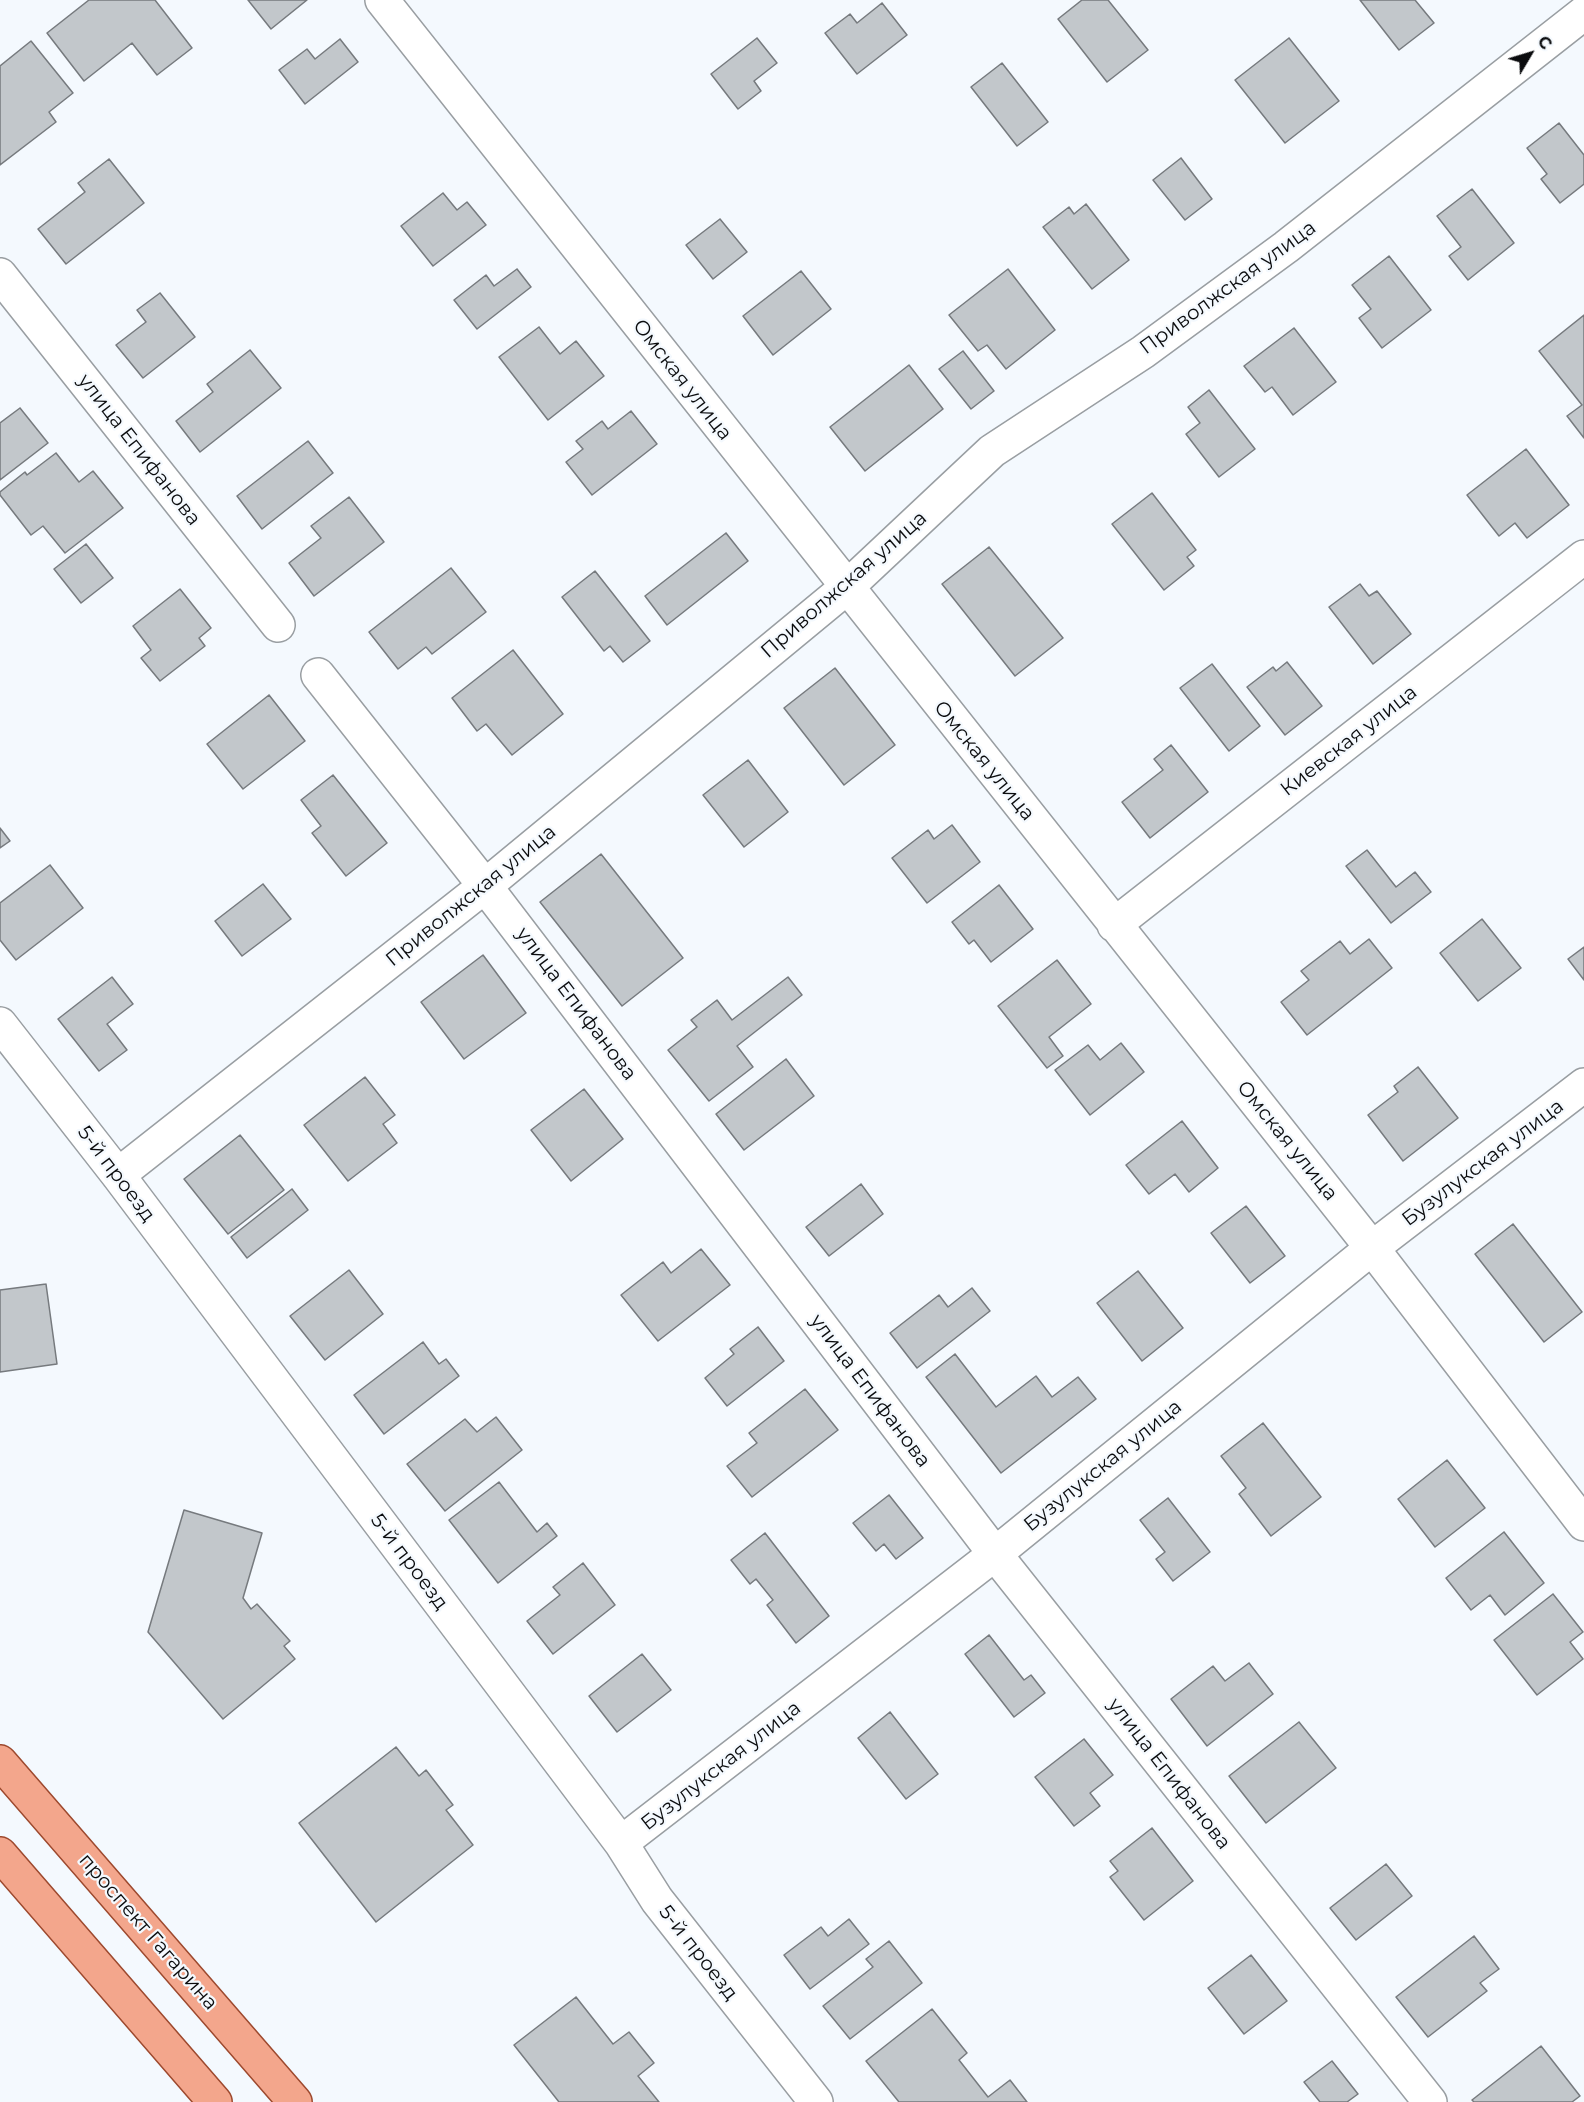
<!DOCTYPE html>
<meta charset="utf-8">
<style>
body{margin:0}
#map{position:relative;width:1584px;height:2102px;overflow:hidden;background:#f4f9fe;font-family:Montserrat,sans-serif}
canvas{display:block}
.north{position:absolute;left:1500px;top:24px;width:60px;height:60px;-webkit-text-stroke:4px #f4f9fe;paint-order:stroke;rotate:52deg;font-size:16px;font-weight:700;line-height:24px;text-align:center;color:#0b0c0e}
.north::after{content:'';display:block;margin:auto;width:21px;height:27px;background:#0b0c0e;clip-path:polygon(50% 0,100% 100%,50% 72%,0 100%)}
</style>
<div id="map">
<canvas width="1584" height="2102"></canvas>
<div class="north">С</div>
</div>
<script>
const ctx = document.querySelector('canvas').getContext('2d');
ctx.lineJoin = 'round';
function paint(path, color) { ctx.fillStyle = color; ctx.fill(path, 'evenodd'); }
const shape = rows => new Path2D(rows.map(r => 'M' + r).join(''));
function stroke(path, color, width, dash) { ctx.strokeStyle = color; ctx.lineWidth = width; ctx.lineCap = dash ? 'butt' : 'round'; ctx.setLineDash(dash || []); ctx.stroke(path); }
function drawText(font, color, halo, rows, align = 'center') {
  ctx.font = font + ' Montserrat,sans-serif'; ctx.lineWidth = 4.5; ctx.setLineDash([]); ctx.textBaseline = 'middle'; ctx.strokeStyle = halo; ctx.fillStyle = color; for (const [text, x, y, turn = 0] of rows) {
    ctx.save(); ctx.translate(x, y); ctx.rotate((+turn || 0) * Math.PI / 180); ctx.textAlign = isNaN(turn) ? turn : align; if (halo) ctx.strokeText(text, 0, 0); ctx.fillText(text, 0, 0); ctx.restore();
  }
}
const building = shape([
 [89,0,155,0,192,48,157,75,132,43,84,81,47,33,89,0],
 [248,0,307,0,271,29,248,0],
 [1082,0,1108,0,1148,50,1107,82,1058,19,1082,0],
 [1360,0,1415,0,1434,23,1399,50,1360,0],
 [882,3,907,35,857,74,825,33,850,14,857,23,882,3],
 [757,38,777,63,754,81,761,91,738,109,711,74,757,38],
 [1289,38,1339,101,1285,143,1235,80,1289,38],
 [340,39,358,62,305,104,279,70,307,49,315,59,340,39],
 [31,41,73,93,49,112,56,122,0,165,0,66,31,41],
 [1002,63,1048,122,1017,146,971,87,1002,63],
 [1559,123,1584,155,1584,184,1560,203,1541,179,1547,174,1527,148,1559,123],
 [1181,158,1212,199,1185,220,1153,180,1181,158],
 [109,159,144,203,66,264,38,229,85,192,78,183,109,159],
 [1472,189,1514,243,1468,280,1449,256,1461,247,1437,216,1472,189],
 [443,193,457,210,467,202,486,225,433,266,401,226,443,193],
 [1086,204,1129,260,1092,289,1043,227,1069,207,1074,214,1086,204],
 [720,219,747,252,713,279,686,245,720,219],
 [1389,256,1431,310,1382,348,1359,318,1371,309,1352,285,1389,256],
 [517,269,531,287,477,329,454,300,486,275,494,286,517,269],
 [1008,269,1055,330,1006,369,987,345,978,351,949,315,1008,269],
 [801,271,831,309,773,355,743,316,801,271],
 [160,293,195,337,143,378,116,345,146,322,137,310,160,293],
 [1584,315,1584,438,1567,416,1582,405,1539,351,1584,315],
 [539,327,560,354,576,341,604,376,548,420,499,357,539,327],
 [1294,328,1336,382,1293,415,1272,387,1265,392,1244,366,1294,328],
 [250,350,281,388,200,452,176,421,213,392,207,384,250,350],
 [963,351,994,391,971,409,939,369,963,351],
 [909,365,943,409,865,471,830,427,909,365],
 [1209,390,1255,449,1219,477,1186,434,1200,423,1188,407,1209,390],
 [20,408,48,443,0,480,0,423,20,408],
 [631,411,657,444,592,495,566,462,583,449,576,441,602,421,608,429,631,411],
 [308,441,333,473,262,529,237,496,308,441],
 [1526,449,1569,505,1527,538,1515,523,1499,536,1467,495,1526,449],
 [56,453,79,482,93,471,123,508,65,553,43,526,31,535,0,495,0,492,25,472,27,475,56,453],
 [1152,493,1196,550,1187,557,1194,566,1164,590,1112,524,1152,493],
 [349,497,384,542,314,596,289,563,321,538,311,526,349,497],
 [726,533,748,561,667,625,645,596,726,533],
 [86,544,113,578,81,603,54,569,86,544],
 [989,547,1063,638,1015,676,942,584,989,547],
 [451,568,486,612,432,654,426,647,398,669,369,632,451,568],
 [595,571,650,641,623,662,610,646,604,651,562,597,595,571],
 [1360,584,1369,596,1377,591,1411,634,1373,664,1329,607,1360,584],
 [180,589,211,628,199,638,205,646,160,681,141,658,151,650,133,626,180,589],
 [513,650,563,714,512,755,486,724,477,731,452,698,513,650],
 [1287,662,1322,706,1285,735,1247,687,1273,667,1276,671,1287,662],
 [1212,664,1260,726,1229,751,1180,688,1212,664],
 [835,668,895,745,844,785,784,708,835,668],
 [269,695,305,741,243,789,207,744,269,695],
 [1171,745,1208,792,1150,838,1122,802,1163,770,1154,759,1171,745],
 [748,760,788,812,744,847,703,795,748,760],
 [333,775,387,843,346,876,312,833,321,826,301,800,333,775],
 [952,825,980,862,927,903,892,858,928,830,934,839,952,825],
 [0,828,10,841,0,848,0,828],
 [1367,850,1396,887,1415,872,1431,892,1391,923,1346,866,1367,850],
 [601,854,683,958,622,1006,540,902,601,854],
 [50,865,83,908,16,960,0,940,0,903,50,865],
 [263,884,291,919,242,956,215,921,263,884],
 [999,885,1033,929,991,962,974,940,969,944,952,922,999,885],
 [1482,919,1521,968,1478,1001,1440,953,1482,919],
 [1369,939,1392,968,1307,1035,1281,1002,1309,980,1301,971,1340,941,1350,954,1369,939],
 [1584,947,1584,980,1568,959,1584,947],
 [483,955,526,1013,464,1059,421,1002,483,955],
 [1057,960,1091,1004,1049,1037,1063,1056,1047,1068,998,1006,1057,960],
 [112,977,133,1004,107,1024,127,1050,99,1071,58,1019,112,977],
 [788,977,802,995,737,1046,753,1067,709,1101,668,1050,697,1027,691,1020,717,1000,732,1020,788,977],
 [1121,1043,1144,1072,1090,1115,1055,1070,1088,1045,1100,1060,1121,1043],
 [786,1059,814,1096,744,1150,716,1114,786,1059],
 [1418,1067,1458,1118,1403,1161,1368,1115,1398,1092,1394,1086,1418,1067],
 [365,1077,395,1115,383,1124,397,1143,348,1181,304,1125,365,1077],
 [584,1089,623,1139,571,1181,531,1130,584,1089],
 [1182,1121,1218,1168,1189,1192,1175,1174,1149,1194,1126,1165,1182,1121],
 [240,1135,284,1190,228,1234,184,1179,240,1135],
 [861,1184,883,1214,829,1256,806,1227,861,1184],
 [292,1189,308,1210,247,1258,231,1237,292,1189],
 [1246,1206,1285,1256,1250,1283,1211,1233,1246,1206],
 [1513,1224,1582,1312,1544,1342,1475,1254,1513,1224],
 [701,1249,730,1285,658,1341,621,1295,663,1262,671,1273,701,1249],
 [349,1270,383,1314,325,1360,290,1316,349,1270],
 [1138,1271,1183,1328,1142,1361,1097,1303,1138,1271],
 [46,1284,57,1364,0,1372,0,1290,46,1284],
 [972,1288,990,1311,917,1368,890,1333,939,1295,948,1307,972,1288],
 [758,1327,784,1361,727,1406,705,1378,734,1354,730,1349,758,1327],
 [423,1342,439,1364,446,1359,459,1376,384,1434,354,1395,423,1342],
 [955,1354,996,1407,1036,1376,1052,1397,1078,1377,1096,1399,1001,1473,926,1377,955,1354],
 [805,1389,838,1430,752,1497,727,1466,757,1443,749,1433,805,1389],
 [496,1417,522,1450,445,1511,407,1464,465,1419,477,1432,496,1417],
 [1263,1423,1321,1497,1271,1536,1239,1494,1246,1488,1221,1456,1263,1423],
 [1447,1460,1485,1508,1435,1547,1398,1499,1447,1460],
 [499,1482,537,1532,547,1523,557,1536,498,1583,449,1520,499,1482],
 [889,1495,923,1538,896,1559,884,1544,876,1551,853,1523,889,1495],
 [1168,1498,1210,1552,1173,1581,1156,1559,1165,1552,1140,1520,1168,1498],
 [184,1510,262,1533,243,1598,251,1609,257,1604,290,1641,284,1646,295,1659,223,1719,148,1632,184,1510],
 [1504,1532,1544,1583,1505,1615,1490,1595,1471,1610,1446,1578,1504,1532],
 [765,1533,829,1616,796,1643,767,1605,773,1600,756,1579,750,1584,731,1560,765,1533],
 [583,1563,615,1605,553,1654,527,1621,560,1595,553,1587,583,1563],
 [1553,1594,1583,1632,1570,1642,1583,1659,1537,1695,1494,1640,1553,1594],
 [989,1635,1024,1680,1031,1675,1045,1693,1014,1717,965,1654,989,1635],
 [642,1654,671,1690,617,1732,589,1696,642,1654],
 [1249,1663,1273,1694,1207,1746,1171,1699,1213,1666,1225,1681,1249,1663],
 [890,1712,938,1774,906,1799,858,1738,890,1712],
 [1299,1722,1336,1768,1266,1823,1229,1776,1299,1722],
 [1084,1739,1113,1775,1090,1793,1100,1806,1074,1826,1035,1777,1084,1739],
 [396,1747,419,1776,426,1770,453,1805,446,1810,473,1845,376,1922,299,1823,396,1747],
 [1152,1828,1193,1881,1144,1920,1110,1877,1118,1871,1110,1861,1152,1828],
 [1386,1864,1412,1896,1356,1940,1330,1908,1386,1864],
 [849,1919,869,1944,810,1989,784,1955,821,1927,828,1936,849,1919],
 [1474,1936,1499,1969,1480,1983,1487,1991,1428,2037,1396,1997,1474,1936],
 [889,1941,922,1983,850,2039,823,2006,873,1967,866,1959,889,1941],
 [1251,1955,1287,2001,1244,2034,1208,1988,1251,1955],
 [576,1997,613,2044,629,2032,654,2063,638,2076,659,2102,559,2102,514,2045,576,1997],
 [932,2009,967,2053,959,2060,988,2097,1010,2080,1027,2102,899,2102,866,2061,932,2009],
 [1541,2046,1580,2096,1572,2102,1474,2102,1472,2100,1541,2046],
 [1332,2061,1358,2094,1347,2102,1320,2102,1304,2082,1332,2061]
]);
paint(building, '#c2c7cb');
stroke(building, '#767a7e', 1.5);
const minor = shape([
 [382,0,1372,1248,1584,1524],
 [0,275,278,625],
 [318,675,485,886,995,1554,1430,2102],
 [1114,925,1584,557],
 [0,1024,118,1175,621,1843,657,1900,816,2102],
 [118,1175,485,886,846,588,992,451,1143,352,1286,247,1584,13],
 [621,1843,995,1554,1372,1248,1584,1085]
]);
const major = shape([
 [0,1762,295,2102],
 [0,1854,215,2102]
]);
stroke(minor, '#999ea2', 36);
stroke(major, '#9d492e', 36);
stroke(minor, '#fff', 33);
stroke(major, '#f3a68c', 33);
drawText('20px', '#0b0c0e', '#f4f9fe', [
 ["Приволжская улица",1228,288,-36],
 ["Омская улица",682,380,52],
 ["улица Епифанова",139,450,52],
 ["Приволжская улица",844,585,-41],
 ["Киевская улица",1349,741,-38],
 ["Омская улица",984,761,51],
 ["Приволжская улица",471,896,-39],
 ["улица Епифанова",576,1004,53],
 ["Омская улица",1287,1141,51],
 ["Бузулукская улица",1483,1163,-37],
 ["5-й проезд",116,1174,53],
 ["улица Епифанова",870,1391,53],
 ["Бузулукская улица",1103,1466,-39],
 ["5-й проезд",409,1562,53],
 ["Бузулукская улица",721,1766,-38],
 ["улица Епифанова",1169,1774,52],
 ["проспект Гагарина",148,1932,49],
 ["5-й проезд",698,1953,52]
]);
</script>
